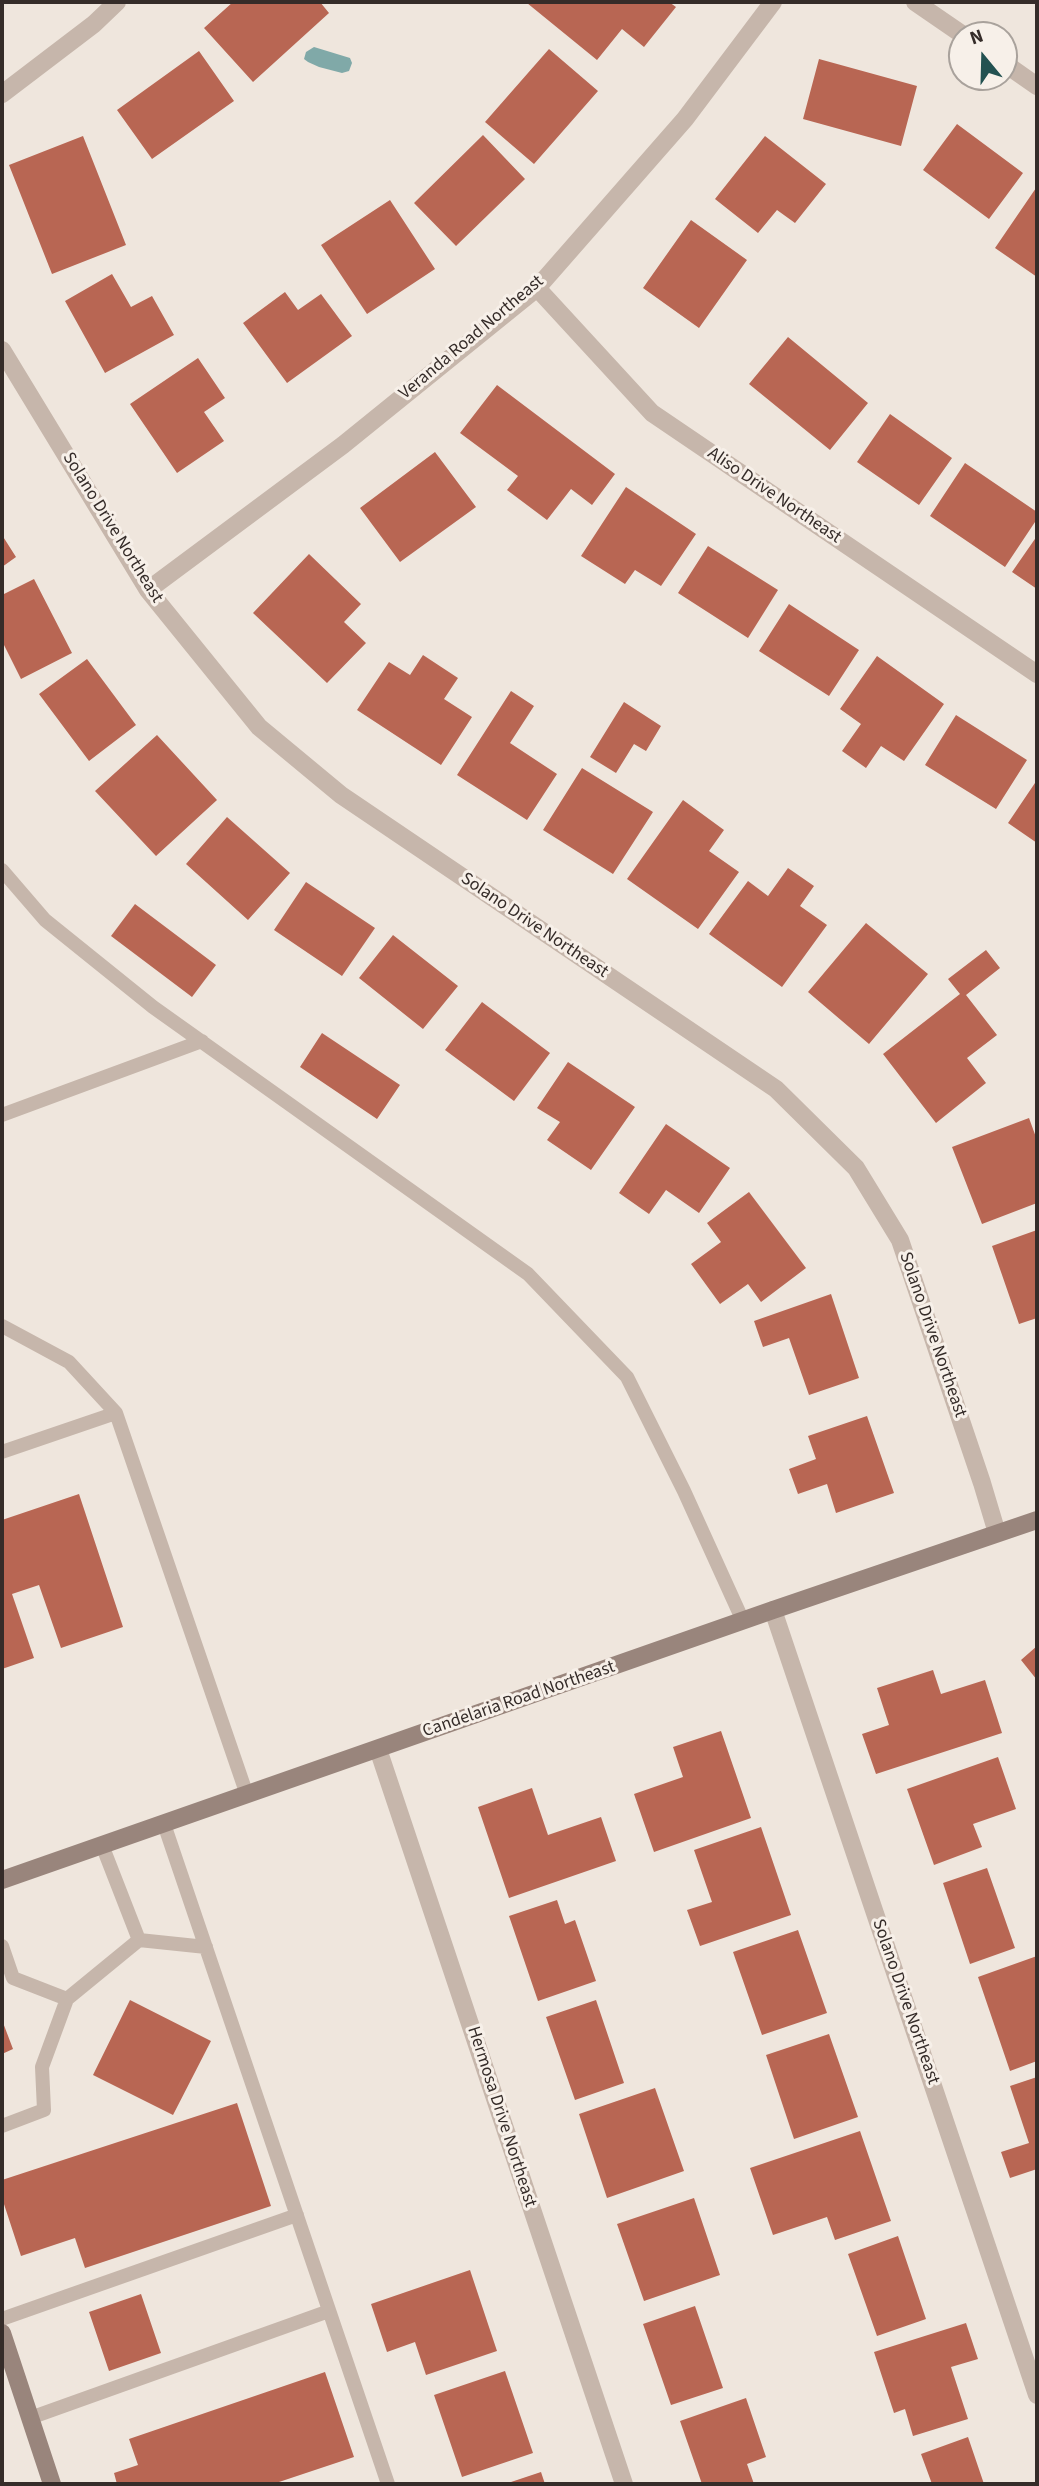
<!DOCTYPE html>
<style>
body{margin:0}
#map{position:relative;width:1039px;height:2486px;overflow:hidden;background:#efe6dd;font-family:"Source Sans 3",sans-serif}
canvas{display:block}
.frame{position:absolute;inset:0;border:4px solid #352c29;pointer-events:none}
.north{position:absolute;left:948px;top:21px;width:70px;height:70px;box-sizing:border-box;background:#f7f0e9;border:2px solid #a9a29c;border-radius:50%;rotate:341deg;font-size:19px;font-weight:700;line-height:28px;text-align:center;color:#352c29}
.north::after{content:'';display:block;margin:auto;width:24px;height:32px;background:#235151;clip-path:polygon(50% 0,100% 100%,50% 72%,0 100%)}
</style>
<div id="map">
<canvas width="1039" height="2486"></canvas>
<div class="frame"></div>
<div class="north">N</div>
</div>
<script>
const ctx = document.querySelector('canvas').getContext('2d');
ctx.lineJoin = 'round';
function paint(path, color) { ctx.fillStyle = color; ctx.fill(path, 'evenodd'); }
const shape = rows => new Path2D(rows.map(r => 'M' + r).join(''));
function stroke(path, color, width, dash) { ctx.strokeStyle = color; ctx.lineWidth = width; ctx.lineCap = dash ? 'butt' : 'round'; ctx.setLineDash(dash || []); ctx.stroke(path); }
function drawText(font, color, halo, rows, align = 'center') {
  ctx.font = font + ' "Source Sans 3",sans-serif'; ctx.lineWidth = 6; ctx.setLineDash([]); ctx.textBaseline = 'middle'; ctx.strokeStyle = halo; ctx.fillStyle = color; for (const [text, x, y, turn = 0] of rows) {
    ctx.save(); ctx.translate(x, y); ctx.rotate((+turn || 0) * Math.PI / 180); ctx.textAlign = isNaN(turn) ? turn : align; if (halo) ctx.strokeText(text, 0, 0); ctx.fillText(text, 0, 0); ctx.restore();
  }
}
paint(shape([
 [314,47,350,58,352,63,349,71,342,73,319,67,308,62,304,59,306,52]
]), '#80a9a8');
paint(shape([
 [233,2,320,2,329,13,253,82,204,28],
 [528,2,669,2,676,7,644,47,622,29,597,60,527,3],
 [549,49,598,91,534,164,485,122],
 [199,51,234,101,152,159,117,110],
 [819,59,917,86,901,146,803,119],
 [957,124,1023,173,989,219,923,170],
 [483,135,525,179,456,246,414,203],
 [83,136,126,245,52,274,9,165],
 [765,136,826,184,795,223,777,210,758,233,715,199],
 [1036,188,1037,189,1037,277,995,248],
 [390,200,435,269,367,314,321,245],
 [691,220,747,260,699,328,643,288],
 [112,274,131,307,152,296,174,335,105,373,65,301],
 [285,292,298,310,321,294,352,336,287,383,243,323],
 [788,337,868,403,830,450,749,384],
 [198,358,225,398,204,412,224,441,177,473,130,404],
 [497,385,615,474,592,505,571,489,547,520,507,490,518,476,460,433],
 [890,414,952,458,919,505,857,462],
 [435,452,476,507,400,562,360,508],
 [965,463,1037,512,1037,519,1005,567,930,516],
 [626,487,696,534,661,586,635,570,625,584,581,556],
 [2,535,16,557,2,567],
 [1037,536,1037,589,1012,572],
 [708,546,778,590,748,638,678,593],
 [309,554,361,604,344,622,366,643,327,683,253,613],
 [34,579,72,653,21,679,2,641,2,595],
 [789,604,859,650,829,696,759,651],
 [423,655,458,678,444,699,472,717,441,765,357,710,389,662,410,675],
 [877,656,944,704,904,761,881,746,866,768,842,751,861,724,840,709],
 [87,659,136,725,89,761,39,694],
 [511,691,534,706,510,743,557,774,527,820,457,775],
 [624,702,661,726,646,751,634,744,616,773,590,757],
 [956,715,1027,760,996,809,925,765],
 [157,735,217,800,156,856,95,791],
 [582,768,653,812,613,874,543,830],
 [1037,780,1037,843,1008,823],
 [683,800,724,830,709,851,739,872,698,929,627,879],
 [227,817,290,873,248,920,186,864],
 [788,868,814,886,800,906,827,925,782,987,709,934,748,881,768,896],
 [306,882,375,928,342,976,274,930],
 [135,904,216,965,192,997,111,936],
 [866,923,928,974,869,1044,808,992],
 [393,935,458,986,423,1029,359,978],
 [986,950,1000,968,966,995,997,1035,967,1058,986,1083,936,1123,883,1054,960,994,948,979],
 [482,1002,550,1053,514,1101,445,1050],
 [322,1033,400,1085,377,1119,300,1067],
 [568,1062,635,1107,591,1170,547,1140,560,1122,537,1108],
 [1029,1118,1037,1140,1037,1203,982,1224,952,1147],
 [666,1124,730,1168,699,1213,666,1190,649,1214,619,1193],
 [749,1192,806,1268,761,1302,748,1284,720,1304,691,1264,721,1242,707,1223],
 [1037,1230,1037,1318,1019,1324,992,1246],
 [831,1294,859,1378,809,1395,789,1338,763,1347,754,1321],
 [867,1416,894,1493,836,1513,827,1484,798,1494,789,1469,816,1459,808,1436],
 [79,1494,123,1627,61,1648,39,1585,12,1594,34,1658,2,1669,2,1520],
 [1037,1646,1037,1680,1021,1660],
 [933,1670,941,1694,985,1680,1002,1733,876,1774,862,1734,889,1725,877,1688],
 [721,1731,751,1818,654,1852,634,1794,683,1777,673,1747],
 [998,1757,1016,1809,973,1824,982,1847,934,1865,907,1789],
 [532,1788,548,1835,601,1817,616,1861,509,1898,478,1807],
 [761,1827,791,1915,700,1946,687,1910,712,1902,694,1850],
 [987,1868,1015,1948,970,1964,943,1883],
 [557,1900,565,1924,575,1920,596,1981,538,2001,509,1916],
 [798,1930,827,2013,762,2035,733,1952],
 [1037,1956,1037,2061,1010,2071,978,1977],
 [130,2000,211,2041,173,2115,93,2075],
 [596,2000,624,2083,575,2100,546,2017],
 [2,2020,13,2049,2,2054],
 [829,2034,858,2117,794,2139,766,2055],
 [1037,2077,1037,2169,1010,2178,1001,2152,1029,2143,1010,2086],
 [655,2088,684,2171,607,2198,579,2114],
 [237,2103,271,2206,85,2268,75,2238,21,2256,2,2198,2,2180],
 [860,2131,891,2221,835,2240,827,2217,773,2235,750,2168],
 [694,2198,720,2275,644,2301,617,2224],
 [898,2236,926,2319,877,2336,848,2254],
 [470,2270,497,2351,426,2375,415,2342,387,2352,371,2304],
 [141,2294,161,2353,109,2371,89,2312],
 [695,2306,723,2388,671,2405,643,2324],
 [966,2323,978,2359,951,2367,968,2419,913,2436,905,2409,894,2413,874,2352],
 [505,2371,533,2453,462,2477,434,2395],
 [325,2372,354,2457,273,2484,117,2484,114,2473,138,2465,129,2439],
 [746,2398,766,2457,747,2464,754,2484,702,2484,680,2421],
 [968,2437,984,2484,932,2484,921,2454],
 [541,2472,545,2484,505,2484]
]), '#b86653');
stroke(shape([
 [2,870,45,920,153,1007,528,1274,627,1377,684,1491,743,1621],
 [2,1115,202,1041],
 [2,1326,69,1362,116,1413,247,1795],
 [2,1452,116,1413],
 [164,1824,388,2484],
 [139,1940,206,1947],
 [2,1946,13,1978,67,1999,42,2067,44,2110,2,2126],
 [67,1999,139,1940,102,1845],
 [2,2319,297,2215],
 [30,2418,329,2311]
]), '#c6b6ab', 14);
stroke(shape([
 [915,2,963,35],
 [1004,63,1037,86],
 [2,94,94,24,117,2],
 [537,288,652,413,1037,674],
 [2,350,148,590,259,727,341,795,776,1089,856,1168,900,1240,982,1483,997,1533],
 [148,590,343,445,537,288,685,119,773,2],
 [773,1610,1037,2395],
 [378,1749,624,2484]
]), '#c6b6ab', 18);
stroke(shape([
 [2,1880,773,1610,1037,1520],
 [2,2333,52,2484]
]), '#99857c', 18);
drawText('18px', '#352c29', '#f7f0e9', [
 ["Veranda Road Northeast",472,338,-40],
 ["Aliso Drive Northeast",774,496,34],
 ["Solano Drive Northeast",112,528,58],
 ["Solano Drive Northeast",534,926,34],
 ["Solano Drive Northeast",932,1335,71],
 ["Candelaria Road Northeast",519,1700,-19],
 ["Solano Drive Northeast",905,2002,71],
 ["Hermosa Drive Northeast",501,2117,72]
]);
</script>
